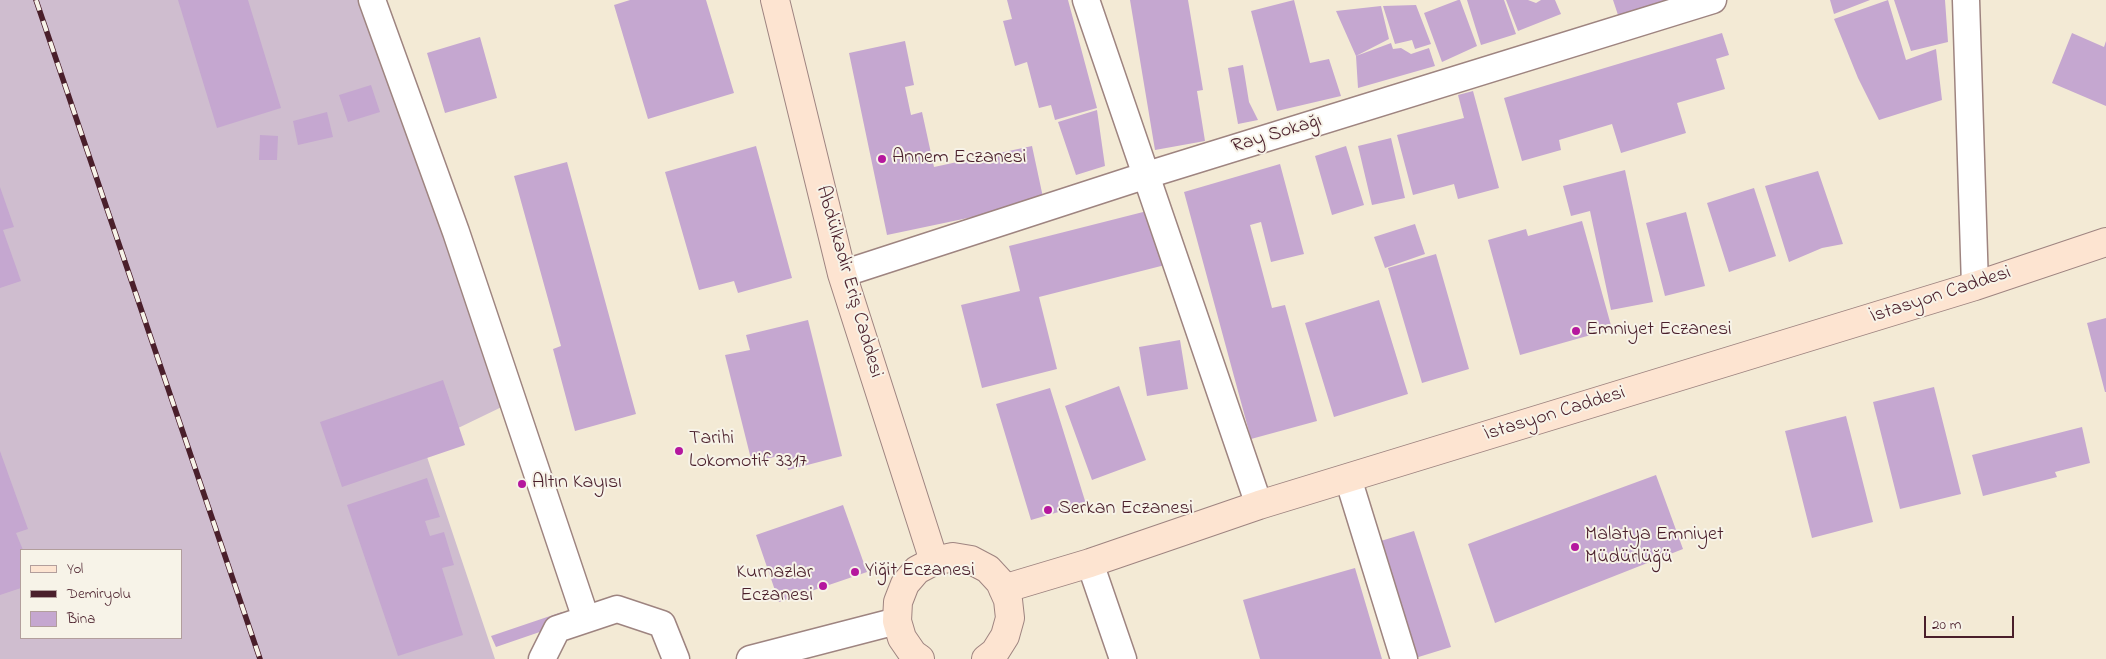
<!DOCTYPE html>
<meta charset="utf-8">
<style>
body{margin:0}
#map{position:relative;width:2106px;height:659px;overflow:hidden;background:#f3ead5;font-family:"Indie Flower",sans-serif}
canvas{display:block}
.legend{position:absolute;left:20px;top:549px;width:162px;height:90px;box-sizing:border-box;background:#f7f3e8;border:1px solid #b29e9c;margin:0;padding:6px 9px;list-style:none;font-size:15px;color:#4a1f2b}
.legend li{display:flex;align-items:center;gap:10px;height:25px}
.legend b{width:25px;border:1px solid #b29e9c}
.scale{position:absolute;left:1924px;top:616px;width:90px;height:22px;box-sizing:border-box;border:2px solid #4a1f2b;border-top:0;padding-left:6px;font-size:15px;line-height:18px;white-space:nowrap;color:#4a1f2b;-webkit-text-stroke:4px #f7f3e8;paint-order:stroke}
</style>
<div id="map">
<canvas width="2106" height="659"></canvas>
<ul class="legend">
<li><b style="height:6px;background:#fde4d1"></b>Yol</li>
<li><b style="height:6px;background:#4a1f2b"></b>Demiryolu</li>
<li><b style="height:14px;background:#c5a7d0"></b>Bina</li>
</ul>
<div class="scale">20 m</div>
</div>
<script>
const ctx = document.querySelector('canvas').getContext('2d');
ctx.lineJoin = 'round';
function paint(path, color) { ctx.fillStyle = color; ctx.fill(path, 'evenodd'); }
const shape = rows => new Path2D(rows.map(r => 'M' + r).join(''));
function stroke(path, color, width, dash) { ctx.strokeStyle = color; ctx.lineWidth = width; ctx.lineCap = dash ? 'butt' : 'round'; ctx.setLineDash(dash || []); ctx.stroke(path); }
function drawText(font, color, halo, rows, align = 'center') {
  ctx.font = font + ' "Indie Flower",sans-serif'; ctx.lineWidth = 4; ctx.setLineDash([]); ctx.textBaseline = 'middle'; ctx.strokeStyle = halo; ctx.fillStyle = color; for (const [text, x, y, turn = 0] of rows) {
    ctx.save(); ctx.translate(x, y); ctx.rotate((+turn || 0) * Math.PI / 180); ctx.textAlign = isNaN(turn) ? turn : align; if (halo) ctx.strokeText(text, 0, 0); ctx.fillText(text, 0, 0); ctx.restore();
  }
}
paint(shape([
 [0,0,380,0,512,402,423,445,495,659,0,659],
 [21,550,181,550,181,638,21,638]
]), '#cfbdcf');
paint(shape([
 [178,0,248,0,281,108,217,128],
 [630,0,706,0,734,93,648,119,614,5],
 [1007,0,1068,0,1097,108,1055,120,1051,105,1039,108,1027,62,1015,66,1003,21,1012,19],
 [1130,0,1188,0,1203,90,1197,91,1205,141,1155,150],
 [1294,0,1310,63,1329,59,1341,96,1277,111,1251,11],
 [1458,0,1460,0,1477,46,1442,62,1424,13],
 [1467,0,1504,0,1516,34,1481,45],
 [1506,0,1528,0,1536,3,1541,0,1555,0,1561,14,1518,31],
 [1613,0,1674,0,1619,18],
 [1830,0,1870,0,1834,14],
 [1888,0,1906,60,1936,49,1942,100,1879,120,1858,78,1834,19],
 [1894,0,1945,0,1948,42,1911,51],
 [1416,5,1431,44,1415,49,1412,40,1395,44,1383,6],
 [1381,6,1389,39,1356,56,1336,11],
 [1722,33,1729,55,1716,59,1725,89,1677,103,1686,133,1621,153,1612,124,1559,140,1561,150,1522,161,1504,98],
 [2072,33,2104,47,2106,41,2106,106,2052,83],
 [480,37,497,98,445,113,427,53],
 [905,41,914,85,905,87,911,115,922,112,934,167,1032,146,1044,202,887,235,849,53],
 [1391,43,1393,49,1401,48,1411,54,1429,48,1435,66,1358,88,1356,56],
 [1243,65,1249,102,1258,120,1238,124,1228,68],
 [371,85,380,112,348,122,339,95],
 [1473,91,1499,188,1458,199,1454,184,1413,195,1397,135,1464,118,1458,95],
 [1097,110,1105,166,1076,175,1058,122],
 [327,112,333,137,298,145,293,121],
 [260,135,278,136,277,160,259,160],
 [1391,138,1405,198,1372,205,1358,146],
 [756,146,792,278,738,293,734,281,699,290,665,172],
 [1346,146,1364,205,1332,215,1315,156],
 [567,162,636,414,575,431,553,349,561,346,514,176],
 [1280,164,1304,254,1271,262,1261,222,1250,225,1272,308,1285,305,1317,421,1251,439,1184,192],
 [1625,170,1653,302,1611,310,1590,211,1571,216,1563,186],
 [1818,171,1843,244,1822,248,1789,262,1765,186],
 [0,187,14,227,3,230,21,281,0,288],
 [1754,188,1776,256,1729,272,1707,203],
 [1155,209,1169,264,1039,297,1057,369,982,388,961,305,1020,291,1009,246],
 [1686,212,1705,286,1665,296,1646,223],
 [1582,221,1612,329,1520,355,1488,240,1526,229,1528,236],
 [1415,224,1425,254,1385,268,1374,237],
 [1436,254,1469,369,1422,383,1388,268],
 [1379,300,1408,394,1334,417,1305,323],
 [2106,318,2106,392,2105,392,2087,323],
 [808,320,842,456,788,470,785,454,752,463,725,355,750,350,746,335],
 [1180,340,1188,389,1147,396,1139,347],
 [443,380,465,445,342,487,320,422],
 [1119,386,1146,460,1092,480,1065,406],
 [1934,387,1961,494,1900,509,1873,402],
 [1050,388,1086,504,1031,520,996,404],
 [1846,416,1873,522,1812,538,1785,431],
 [2082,427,2090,463,2055,472,2057,477,1983,496,1972,455],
 [0,451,28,529,16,533,23,550,21,550,21,588,0,595],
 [1656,475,1683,549,1495,623,1468,544],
 [427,478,440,517,425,521,430,536,444,532,454,565,442,568,463,635,398,656,347,505],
 [843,505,867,572,779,602,756,535],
 [1414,531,1451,647,1412,659,1374,543],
 [1355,568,1382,659,1260,659,1243,600],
 [562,612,566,623,496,647,491,636]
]), '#c5a7d0');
const street = shape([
 [372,0,456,232,586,619],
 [1086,0,1259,505],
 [1966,0,1975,286],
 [842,274,1147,175,1713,0],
 [1348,478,1404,659],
 [1090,563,1123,659],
 [542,659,557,629,617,609,662,624,676,659],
 [750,659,897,621]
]);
const secondary = shape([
 [775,0,842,274,934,561],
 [1003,589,1090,563,1259,505,1975,286,2106,242],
 [920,659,913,654,902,638,897,621,898,602,905,584,917,570,934,561,953,557,971,560,988,569,1000,582,1008,600,1010,618,1005,636,995,652,986,659]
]);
stroke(street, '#9e8480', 29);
stroke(secondary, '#9e8480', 30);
stroke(street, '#fff', 26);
stroke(secondary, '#fde4d1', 28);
const rail = shape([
 [36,0,260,659]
]);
stroke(rail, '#4a1f2b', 5.5);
stroke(rail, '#f7f3e8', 4, [11]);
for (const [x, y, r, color] of [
 [882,159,5,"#b5179e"],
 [1576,331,5,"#b5179e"],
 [679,451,5,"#b5179e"],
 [522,484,5,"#b5179e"],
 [1048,510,5,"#b5179e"],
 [1575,547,5,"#b5179e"],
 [855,572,5,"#b5179e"],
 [823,586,5,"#b5179e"]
]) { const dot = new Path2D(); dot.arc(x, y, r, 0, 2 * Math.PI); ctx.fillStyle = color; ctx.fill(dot); stroke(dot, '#f7f3e8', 2); }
drawText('20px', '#4a1f2b', '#f7f3e8', [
 ["Ray Sokağı",1277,135,-17],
 ["Abdülkadir Eriş Caddesi",848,282,74],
 ["İstasyon Caddesi",1941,296,-18],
 ["İstasyon Caddesi",1555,415,-17]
]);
drawText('20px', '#4a1f2b', '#f7f3e8', [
 ["Annem Eczanesi",892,159],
 ["Emniyet Eczanesi",1586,331],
 ["Tarihi",689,440],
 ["Lokomotif 3317",689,463],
 ["Altın Kayısı",532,484],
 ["Serkan Eczanesi",1058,510],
 ["Malatya Emniyet",1585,536],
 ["Müdürlüğü",1585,559],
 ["Yiğit Eczanesi",865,572],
 ["Kurnazlar",813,574,"right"],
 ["Eczanesi",813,597,"right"]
], 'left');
</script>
